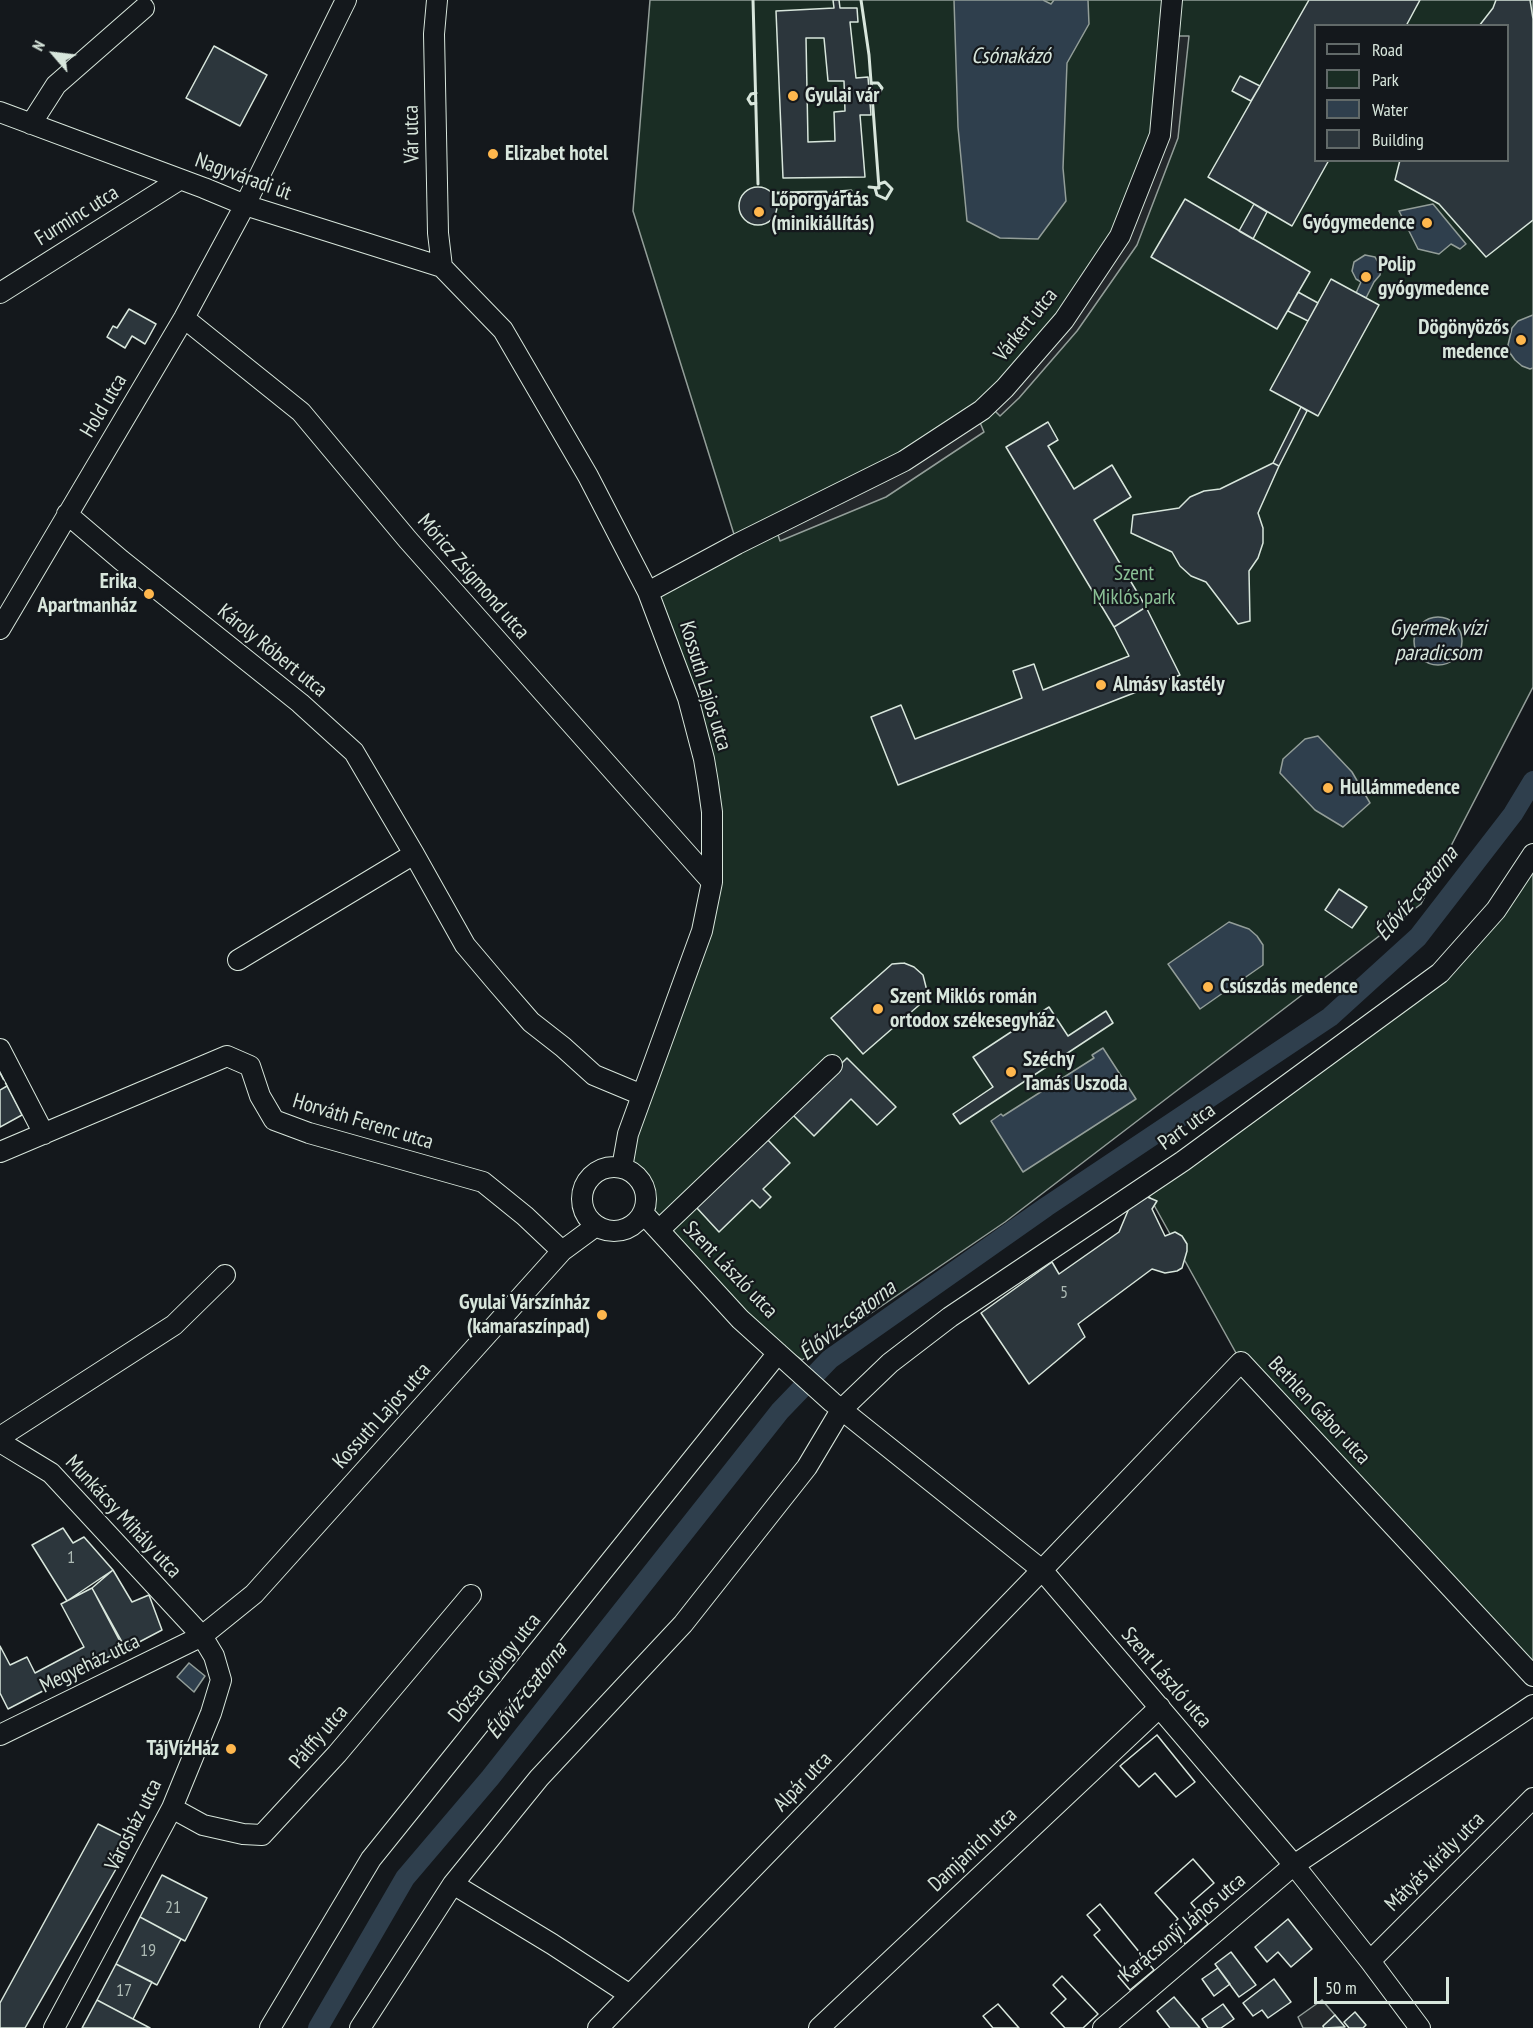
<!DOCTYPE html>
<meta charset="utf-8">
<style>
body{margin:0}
#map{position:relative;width:1533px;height:2028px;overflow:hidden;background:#14181c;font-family:"PT Sans Narrow",sans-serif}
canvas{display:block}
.legend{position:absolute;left:1314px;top:24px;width:195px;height:138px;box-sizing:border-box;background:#14181c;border:2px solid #626a69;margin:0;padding:8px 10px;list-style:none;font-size:18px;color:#d8e6dc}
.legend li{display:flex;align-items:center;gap:12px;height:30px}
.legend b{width:30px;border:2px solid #626a69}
.north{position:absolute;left:24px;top:24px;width:60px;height:60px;-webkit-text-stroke:4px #14181c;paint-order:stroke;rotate:298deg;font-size:16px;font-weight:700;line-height:24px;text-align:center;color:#d8e6dc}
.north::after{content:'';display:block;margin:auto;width:21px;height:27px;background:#d8e6dc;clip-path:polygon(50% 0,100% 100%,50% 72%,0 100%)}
.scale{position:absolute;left:1314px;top:1977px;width:135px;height:27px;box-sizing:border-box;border:3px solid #d8e6dc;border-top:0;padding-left:8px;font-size:18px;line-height:21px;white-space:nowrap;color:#d8e6dc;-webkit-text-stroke:4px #14181c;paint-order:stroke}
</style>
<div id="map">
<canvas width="1533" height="2028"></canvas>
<ul class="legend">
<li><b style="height:8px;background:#14181c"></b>Road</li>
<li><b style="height:16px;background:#1a2d24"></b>Park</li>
<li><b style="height:16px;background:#2f3f4d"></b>Water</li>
<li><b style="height:16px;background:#2c363c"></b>Building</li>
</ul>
<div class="north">N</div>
<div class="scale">50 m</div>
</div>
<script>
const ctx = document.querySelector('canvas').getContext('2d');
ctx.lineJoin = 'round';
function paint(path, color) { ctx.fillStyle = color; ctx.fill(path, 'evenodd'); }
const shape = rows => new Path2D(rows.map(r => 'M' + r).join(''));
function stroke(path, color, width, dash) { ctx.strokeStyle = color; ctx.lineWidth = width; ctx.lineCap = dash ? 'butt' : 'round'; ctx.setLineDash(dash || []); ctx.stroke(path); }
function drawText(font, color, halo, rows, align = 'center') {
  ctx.font = font + ' "PT Sans Narrow",sans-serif'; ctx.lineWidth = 4.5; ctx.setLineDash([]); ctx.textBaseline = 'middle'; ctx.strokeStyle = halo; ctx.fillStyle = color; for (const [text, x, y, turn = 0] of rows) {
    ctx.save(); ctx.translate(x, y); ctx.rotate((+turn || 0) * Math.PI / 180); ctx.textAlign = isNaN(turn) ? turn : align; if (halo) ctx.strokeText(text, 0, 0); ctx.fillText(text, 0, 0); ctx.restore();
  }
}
const green = shape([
 [650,0,1533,0,1533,687,1421,904,1005,1222,802,1360,740,1319,643,1213,646,1202,640,1181,622,1168,702,931,712,812,648,592,737,544,633,211,650,0],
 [1316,26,1508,26,1508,160,1316,160,1316,26],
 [1533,854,1533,1676,1241,1362,1144,1187,1440,973,1533,854]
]);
paint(green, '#1a2d24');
stroke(green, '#939e99', 1.5);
const parking = shape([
 [1169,36,1189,36,1178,138,1137,245,1077,331,1019,398,1000,416,988,404,1120,236,1160,135,1169,36],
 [979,420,984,432,886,497,780,541,777,532,979,420],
 [1322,2000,1335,2015,1323,2026,1324,2028,1303,2028,1298,2017,1322,2000]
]);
paint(parking, '#24282b');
stroke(parking, '#939e99', 1.5);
const water = shape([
 [954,0,1043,0,1051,4,1054,0,1088,0,1089,24,1067,63,1063,168,1066,201,1038,239,1000,238,967,221,958,127,954,0],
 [1433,204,1466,244,1460,249,1451,244,1439,254,1418,249,1399,211,1433,204],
 [1365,255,1375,257,1380,265,1381,270,1380,275,1374,282,1366,298,1356,293,1361,282,1356,279,1352,271,1354,262,1365,255],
 [1533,315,1533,368,1530,369,1522,366,1515,360,1510,353,1508,345,1512,328,1518,321,1533,315],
 '1414 641a24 24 0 1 1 48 0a24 24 0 1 1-48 0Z',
 [1318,736,1352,772,1370,803,1343,827,1315,810,1280,773,1283,759,1305,739,1318,736],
 [1229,922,1249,929,1257,936,1263,945,1263,965,1200,1009,1168,964,1229,922],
 [1103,1048,1136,1099,1023,1172,991,1121,1001,1114,1003,1116,1094,1058,1092,1055,1103,1048],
 [189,1663,205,1676,194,1692,177,1677,189,1663]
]);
paint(water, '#2f3f4d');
stroke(water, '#939e99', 1.5);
stroke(shape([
 [318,2028,405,1878,490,1778,780,1411,830,1359,1046,1207,1330,1017,1418,937,1513,814,1533,781]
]), '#2f3f4d', 20);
const building = shape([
 [833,0,839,0,840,8,857,8,858,22,850,22,856,78,868,77,871,115,860,115,865,177,783,178,776,11,834,8,833,0],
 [806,38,824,38,828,81,844,81,845,111,834,112,835,141,808,142,806,38],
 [1309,0,1420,0,1406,26,1316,26,1316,160,1329,160,1292,226,1208,177,1309,0],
 [1496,0,1530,0,1533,19,1533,220,1486,257,1439,204,1395,180,1400,160,1508,160,1508,26,1479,26,1493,8,1496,0],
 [214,46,267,75,240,126,186,98,214,46],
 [1240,76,1260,86,1251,101,1232,91,1240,76],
 '739 206a19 19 0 1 1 38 0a19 19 0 1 1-38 0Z',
 [1185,199,1310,272,1277,329,1151,257,1185,199],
 [1254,204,1267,212,1253,239,1239,231,1254,204],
 [1331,279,1379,305,1318,416,1270,390,1331,279],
 [1298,292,1318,303,1308,321,1288,311,1298,292],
 [129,309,156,324,145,344,132,336,125,348,107,337,113,326,117,328,129,309],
 [1301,407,1307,411,1279,466,1273,463,1301,407],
 [1048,422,1058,440,1048,446,1074,489,1112,465,1131,497,1094,520,1146,607,1114,627,1006,447,1048,422],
 [1273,463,1279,466,1258,513,1263,528,1263,543,1258,558,1249,571,1250,621,1238,624,1206,582,1191,576,1180,566,1172,552,1131,533,1133,515,1179,508,1190,497,1204,491,1220,489,1273,463],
 [1146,607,1180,675,898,785,871,717,901,705,915,739,1022,698,1013,671,1034,664,1043,690,1129,656,1114,627,1146,607],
 [1339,889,1367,907,1352,928,1325,910,1339,889],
 [904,963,914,967,923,975,927,991,925,1000,863,1054,831,1018,892,964,904,963],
 [1049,1007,1068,1036,1106,1011,1113,1023,960,1124,953,1114,993,1087,973,1057,1049,1007],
 [847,1058,896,1107,877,1125,851,1099,814,1136,791,1113,847,1058],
 [7,1086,22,1115,0,1127,0,1090,7,1086],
 [767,1139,790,1163,763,1189,771,1197,760,1208,752,1200,719,1232,696,1207,767,1139],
 [1145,1196,1157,1201,1152,1209,1165,1236,1175,1232,1182,1236,1187,1244,1187,1251,1182,1268,1177,1271,1165,1273,1152,1269,1078,1324,1085,1337,1029,1384,981,1313,1052,1262,1059,1274,1119,1232,1130,1206,1145,1196],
 [63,1528,73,1543,84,1537,113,1570,67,1601,32,1545,63,1528],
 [113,1570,132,1602,149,1595,162,1630,126,1649,92,1588,113,1570],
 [92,1588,124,1649,8,1709,0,1693,0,1646,10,1665,27,1657,35,1673,84,1647,61,1604,92,1588],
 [1157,1735,1195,1782,1176,1797,1155,1773,1139,1787,1120,1766,1157,1735],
 [1157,1735,1195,1782,1176,1797,1155,1773,1139,1787,1120,1766,1157,1735],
 [98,1824,132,1841,25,2028,0,2028,0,2003,98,1824],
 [1193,1859,1214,1883,1191,1903,1208,1924,1185,1944,1170,1927,1178,1919,1155,1893,1193,1859],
 [1193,1859,1214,1883,1191,1903,1208,1924,1185,1944,1170,1927,1178,1919,1155,1893,1193,1859],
 [162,1875,207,1898,185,1941,140,1917,162,1875],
 [1100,1904,1154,1970,1130,1990,1118,1976,1125,1971,1094,1935,1100,1930,1087,1915,1100,1904],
 [1100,1904,1154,1970,1130,1990,1118,1976,1125,1971,1094,1935,1100,1930,1087,1915,1100,1904],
 [140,1917,181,1939,157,1985,116,1964,140,1917],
 [1288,1919,1312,1949,1291,1967,1278,1952,1267,1962,1255,1947,1288,1919],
 [1231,1952,1256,1985,1239,1997,1215,1964,1231,1952],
 [116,1964,152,1982,133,2019,97,2000,116,1964],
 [1218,1968,1230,1984,1214,1996,1202,1979,1218,1968],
 [1062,1976,1098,2014,1083,2028,1065,2028,1051,2013,1066,1999,1053,1985,1062,1976],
 [1062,1976,1098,2014,1083,2028,1065,2028,1051,2013,1066,1999,1053,1985,1062,1976],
 [1274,1979,1291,2002,1268,2018,1262,2010,1253,2016,1243,2003,1274,1979],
 [1174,1997,1200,2028,1170,2028,1157,2011,1174,1997],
 [97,2000,133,2019,150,2028,82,2028,97,2000],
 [998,2004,1019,2028,993,2028,983,2016,998,2004],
 [998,2004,1019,2028,993,2028,983,2016,998,2004],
 [1223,2004,1234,2019,1221,2028,1208,2028,1202,2019,1223,2004],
 [1355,2012,1366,2025,1363,2028,1349,2028,1344,2022,1355,2012],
 [1335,2015,1345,2027,1324,2028,1323,2026,1335,2015]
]);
paint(building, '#2c363c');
stroke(building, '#d8e6dc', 1.5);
const minor = shape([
 [437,0,434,34,438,233,442,267],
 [0,112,204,188,245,205,442,267,503,330,588,476,648,592,688,698,704,759,708,783,712,812,712,882,702,931,628,1134,622,1168],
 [31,124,56,85,144,8],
 [0,293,179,180],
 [184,318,301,412,408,540,712,882],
 [67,514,121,560,300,703,354,752,414,854,465,945,498,984,531,1022,563,1047,594,1075,642,1095],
 [648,592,737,544,904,461,982,410,1005,388,1064,320,1120,236,1160,135,1172,0],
 [0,629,184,318,245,205,346,0],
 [238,960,414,854],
 [0,1049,44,1134],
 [0,1152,227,1056,250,1066,260,1096,274,1120,309,1133,483,1182,525,1216,562,1251],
 '582 1199a32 32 0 1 1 64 0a32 32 0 1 1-64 0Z',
 [643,1213,740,1319,832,1402,1042,1570,1294,1865,1370,1961,1420,2028],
 [659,1230,832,1065],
 [0,1437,174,1325,225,1275],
 [0,1442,51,1473,202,1636,214,1656,221,1680,211,1713,172,1808,54,2028],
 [0,1735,202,1636,254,1594,562,1251,596,1226],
 [172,1808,203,1825,243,1834,262,1835,337,1754,471,1595],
 [453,1884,552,1944,630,1995],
 [1370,1961,1533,1798],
 [270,2028,371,1859,778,1353],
 [360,2028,453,1884,539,1778,683,1624,807,1467,841,1410,890,1363,950,1317,1183,1161,1440,973,1496,910,1533,854],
 [598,2028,1042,1570,1241,1362,1533,1676],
 [819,2028,1160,1707],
 [1103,2028,1294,1865,1533,1705]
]);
stroke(minor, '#d8e6dc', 22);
stroke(minor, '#14181c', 20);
stroke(shape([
 [0,1073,7,1086]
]), '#d8e6dc', 1.5, [8, 3]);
stroke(shape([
 [753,0,758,184],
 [861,0,869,55,879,188,869,187],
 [871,83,878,83,882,88,879,93,872,93],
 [756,93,751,94,748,99,751,104,756,103],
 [875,188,877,195,886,199,892,189,885,182,879,184],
 [776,193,826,192,827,199,835,198,834,192,851,191]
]), '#d8e6dc', 3);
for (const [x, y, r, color] of [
 [793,96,6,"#ffb74d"],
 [493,154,6,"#ffb74d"],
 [759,212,6,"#ffb74d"],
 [1427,223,6,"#ffb74d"],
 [1366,277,6,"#ffb74d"],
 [1521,340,6,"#ffb74d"],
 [149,594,6,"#ffb74d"],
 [1101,685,6,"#ffb74d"],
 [1328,788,6,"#ffb74d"],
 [1208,987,6,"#ffb74d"],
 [878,1009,6,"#ffb74d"],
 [1011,1072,6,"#ffb74d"],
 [602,1315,6,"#ffb74d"],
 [231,1749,6,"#ffb74d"]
]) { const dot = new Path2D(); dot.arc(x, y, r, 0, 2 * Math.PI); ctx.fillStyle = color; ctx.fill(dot); stroke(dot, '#14181c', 2); }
drawText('18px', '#adbab4', null, [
 ["5",1064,1293],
 ["1",71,1558],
 ["21",173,1908],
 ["19",148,1951],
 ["17",124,1991]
]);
drawText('bold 21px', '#d8e6dc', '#14181c', [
 ["Gyulai vár",805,96],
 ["Elizabet hotel",505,154],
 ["Lőporgyártás",771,200],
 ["(minikiállítás)",771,224],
 ["Gyógymedence",1415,223,"right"],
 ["Polip",1378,265],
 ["gyógymedence",1378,289],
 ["Dögönyözős",1509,328,"right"],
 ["medence",1509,352,"right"],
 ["Erika",137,582,"right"],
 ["Apartmanház",137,606,"right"],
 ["Almásy kastély",1113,685],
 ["Hullámmedence",1340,788],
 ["Csúszdás medence",1220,987],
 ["Szent Miklós román",890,997],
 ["ortodox székesegyház",890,1021],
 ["Széchy",1023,1060],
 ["Tamás Uszoda",1023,1084],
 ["Gyulai Várszínház",590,1303,"right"],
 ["(kamaraszínpad)",590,1327,"right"],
 ["TájVízHáz",219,1749,"right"]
], 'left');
drawText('21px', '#d8e6dc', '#14181c', [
 ["Vár utca",412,134,-91],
 ["Nagyváradi út",243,177,20],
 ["Furminc utca",77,216,-32],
 ["Várkert utca",1026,325,-51],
 ["Hold utca",104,406,-59],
 ["Móricz Zsigmond utca",473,577,49],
 ["Károly Róbert utca",272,651,39],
 ["Kossuth Lajos utca",705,686,73],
 ["Horváth Ferenc utca",363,1122,17],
 ["Part utca",1187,1127,-36],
 ["Szent László utca",730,1270,46],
 ["Bethlen Gábor utca",1319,1411,47],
 ["Kossuth Lajos utca",382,1416,-48],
 ["Munkácsy Mihály utca",123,1517,47],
 ["Megyeház utca",90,1664,-26],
 ["Dózsa György utca",495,1668,-51],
 ["Szent László utca",1166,1678,49],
 ["Pálffy utca",319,1737,-49],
 ["Alpár utca",803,1782,-46],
 ["Városház utca",134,1825,-63],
 ["Damjanich utca",973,1850,-43],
 ["Mátyás király utca",1435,1862,-45],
 ["Karácsonyi János utca",1183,1928,-40]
]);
drawText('21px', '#8ac095', '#14181c', [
 ["Szent",1134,574],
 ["Miklós park",1134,598]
]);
drawText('italic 22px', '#d8e6dc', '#14181c', [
 ["Csónakázó",1011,57],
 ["Gyermek vízi",1438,629],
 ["paradicsom",1438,654],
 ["Élővíz-csatorna",1417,894,-50],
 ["Élővíz-csatorna",848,1321,-38],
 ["Élővíz-csatorna",527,1691,-52]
]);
</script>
